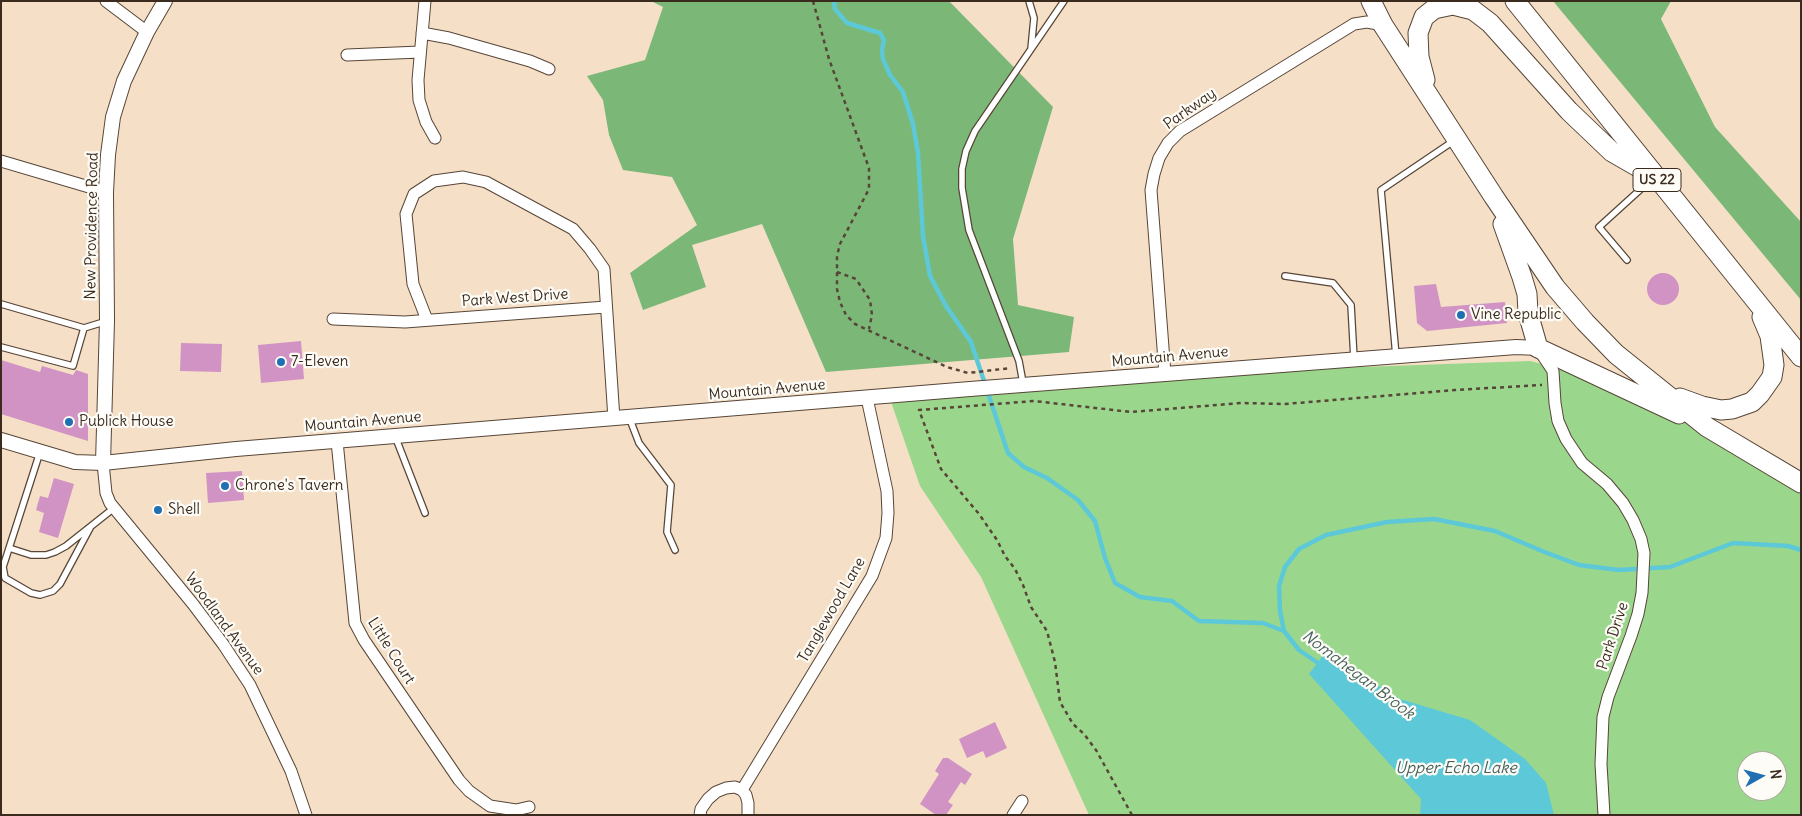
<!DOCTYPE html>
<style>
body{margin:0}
#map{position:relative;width:1802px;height:816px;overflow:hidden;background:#f5e0c7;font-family:Delius,sans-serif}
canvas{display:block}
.frame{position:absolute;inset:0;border:2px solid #3b2a1e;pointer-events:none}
.north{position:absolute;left:1737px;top:751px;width:50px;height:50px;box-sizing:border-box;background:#fdfcf7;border:1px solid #afa8a0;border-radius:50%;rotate:83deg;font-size:14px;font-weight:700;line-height:20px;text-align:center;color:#3b2a1e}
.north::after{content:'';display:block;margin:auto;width:18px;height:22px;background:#1f6fb2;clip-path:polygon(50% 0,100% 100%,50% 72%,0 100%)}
</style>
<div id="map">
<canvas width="1802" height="816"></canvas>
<div class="frame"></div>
<div class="north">N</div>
</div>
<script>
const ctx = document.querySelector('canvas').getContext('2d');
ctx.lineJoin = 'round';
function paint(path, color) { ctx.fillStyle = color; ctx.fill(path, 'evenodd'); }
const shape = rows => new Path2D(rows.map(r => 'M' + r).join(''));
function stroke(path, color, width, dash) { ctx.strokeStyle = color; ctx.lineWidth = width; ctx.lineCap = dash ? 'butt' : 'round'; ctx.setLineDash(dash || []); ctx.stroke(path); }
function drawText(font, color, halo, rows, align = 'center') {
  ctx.font = font + ' Delius,sans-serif'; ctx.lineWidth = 4.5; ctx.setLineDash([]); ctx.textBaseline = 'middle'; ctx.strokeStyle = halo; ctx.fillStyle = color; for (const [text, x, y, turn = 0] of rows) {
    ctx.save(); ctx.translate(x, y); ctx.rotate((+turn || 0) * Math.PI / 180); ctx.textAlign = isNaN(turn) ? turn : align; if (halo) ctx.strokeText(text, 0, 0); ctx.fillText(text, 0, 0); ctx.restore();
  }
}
paint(shape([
 [1530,361,1603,379,1707,427,1801,483,1801,815,1089,815,981,577,920,486,889,396,1165,374],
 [1747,761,1777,761,1777,791,1747,791]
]), '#9ad78c');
paint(shape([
 [651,1,949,1,1053,107,1013,239,1018,305,1074,317,1069,352,826,372,762,224,692,245,706,287,643,310,630,273,697,225,672,177,623,170,609,135,603,100,587,76,645,60,663,7],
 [1553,1,1671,1,1661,19,1715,127,1801,222,1801,300]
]), '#7bb878');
paint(shape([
 [1325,653,1400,699,1470,720,1525,759,1546,783,1554,815,1420,815,1421,799,1309,674]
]), '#5dc8d7');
stroke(shape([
 [834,1,835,9,847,23,880,33,884,40,882,50,883,59,890,75,903,92,913,124,918,153,923,236,930,276,946,306,971,342,1008,453,1024,467,1047,478,1078,500,1095,521,1105,558,1115,583,1140,597,1172,601,1199,621,1263,623,1284,631],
 [1321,665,1299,650,1284,631,1280,611,1279,586,1285,567,1299,549,1326,535,1387,522,1434,519,1495,531,1542,551,1579,565,1619,570,1670,567,1733,543,1788,546,1801,550]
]), '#5dc8d7', 4.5);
paint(shape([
 '1647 289a16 16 0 1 1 32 0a16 16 0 1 1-32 0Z',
 [1436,284,1441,307,1505,302,1507,323,1427,331,1417,323,1414,286],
 [301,341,304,379,261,383,258,345],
 [181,343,222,344,221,372,180,371],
 [1,360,40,372,42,366,73,375,76,370,88,374,88,441,1,414],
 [242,471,244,500,208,503,206,473],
 [54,478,74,484,58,538,39,532,44,513,36,510,40,496,48,498],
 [995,722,1007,748,986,758,983,751,967,758,959,739],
 [943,758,948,758,972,774,965,785,961,782,948,802,953,805,946,815,936,815,920,804,939,774,935,771]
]), '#d192c4');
const service = shape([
 [1029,1,1034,18,1031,49],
 [1627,260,1599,227,1653,178],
 [1285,276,1333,283,1351,305,1354,359],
 [1,304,84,328,107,321],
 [1,347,73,366,84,328],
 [1396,356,1381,190,1455,140],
 [1023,383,1019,361,969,230,962,188,962,169,966,151,975,131,1064,1],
 [629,417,639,443,671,485,667,532,675,550],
 [395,436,425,513],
 [40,452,3,567,5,578,31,593,40,595,53,591,60,584,90,528],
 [9,548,31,555,46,555,55,552,66,546,114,508]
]);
const minor = shape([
 [106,1,147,32],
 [425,1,418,80,419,100,426,122,435,138],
 [422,33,449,38,530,61,549,69],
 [347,55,420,52],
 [1,161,106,192],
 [333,319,405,322,606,307],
 [427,320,413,284,406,214,414,194,434,181,463,177,486,182,573,229,590,249,604,269,614,419],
 [1539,350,1553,371,1555,403,1558,421,1566,439,1582,463,1607,484,1623,503,1633,520,1641,539,1644,553,1642,593,1638,614,1631,636,1608,697,1603,717,1601,764,1604,815],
 [1165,374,1151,190,1154,174,1159,158,1168,143,1180,131,1354,24,1367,22,1383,25],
 [337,441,355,623,364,640,459,780,469,791,490,806,516,810,529,807],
 [103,463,106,493,110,503,193,604,223,644,250,685,291,771,306,815],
 [742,790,872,576,886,538,888,513,887,491,867,398],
 [700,815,701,809,708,799,716,792,726,788,735,787,742,790,746,795,748,803,748,815],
 [1013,815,1022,801]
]);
const tertiary = shape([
 [1,440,75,462,103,463,236,449,970,389,1516,347,1538,348],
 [103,463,107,321,106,192,108,155,113,117,124,81,147,32,165,1]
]);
const trunk = shape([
 [1371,1,1383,25,1494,197,1555,287,1585,322,1616,354,1707,427,1801,483],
 [1515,1,1801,357],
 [1425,80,1419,57,1418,33,1424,17,1434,9,1453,5,1473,10,1490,23,1569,111,1612,152,1645,171],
 [1503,224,1522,277,1527,294,1528,313,1538,348,1679,414],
 [1680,398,1702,406,1721,410,1732,409,1752,402,1760,394,1772,377,1774,365,1770,336,1762,317]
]);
stroke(service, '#574537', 8);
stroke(minor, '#574537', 13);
stroke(tertiary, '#574537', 16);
stroke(trunk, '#574537', 21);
stroke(shape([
 [813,1,829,59,869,168,869,189,840,244,837,256,837,289,840,302,846,315,855,324,947,367,968,373,1011,368],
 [837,272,856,279,870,300,872,315,869,329],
 [1132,815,1096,750,1084,734,1073,724,1060,702,1055,662,1047,631,1031,607,1023,585,1015,569,1005,556,997,540,979,514,941,469,919,410,1034,401,1131,412,1241,403,1285,404,1455,390,1542,385]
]), '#574537', 2.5, [4, 4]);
stroke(service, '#fff', 5.5);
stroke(minor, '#fff', 11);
stroke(tertiary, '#fff', 14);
stroke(trunk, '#fff', 19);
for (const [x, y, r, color] of [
 [1461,315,5,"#1f6fb2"],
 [281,362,5,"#1f6fb2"],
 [69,422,5,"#1f6fb2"],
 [225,486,5,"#1f6fb2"],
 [158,510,5,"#1f6fb2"]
]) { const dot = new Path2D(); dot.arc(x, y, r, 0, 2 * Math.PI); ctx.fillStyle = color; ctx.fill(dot); stroke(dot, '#fdfcf7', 2); }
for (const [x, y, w] of [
 [1657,180,48]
]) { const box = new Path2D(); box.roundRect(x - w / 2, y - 11.5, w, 23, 4); ctx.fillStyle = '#fdfcf7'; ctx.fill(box); stroke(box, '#3b2a1e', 1); }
drawText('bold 14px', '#3b2a1e', null, [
 ["US 22",1657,180]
]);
drawText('15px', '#3b2a1e', '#fdfcf7', [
 ["Parkway",1190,109,-35],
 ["New Providence Road",92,226,-89],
 ["Park West Drive",515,298,-4],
 ["Mountain Avenue",1170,357,-5],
 ["Mountain Avenue",767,390,-5],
 ["Mountain Avenue",363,422,-5],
 ["Tanglewood Lane",832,610,-60],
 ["Woodland Avenue",224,624,54],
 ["Park Drive",1613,636,-72],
 ["Little Court",391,651,58]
]);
drawText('15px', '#3b2a1e', '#fdfcf7', [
 ["Vine Republic",1471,315],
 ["7-Eleven",291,362],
 ["Publick House",79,422],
 ["Chrone's Tavern",235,486],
 ["Shell",168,510]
], 'left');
drawText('italic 16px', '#47615f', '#fdfcf7', [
 ["Nomahegan Brook",1358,675,37],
 ["Upper Echo Lake",1456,768]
]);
</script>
